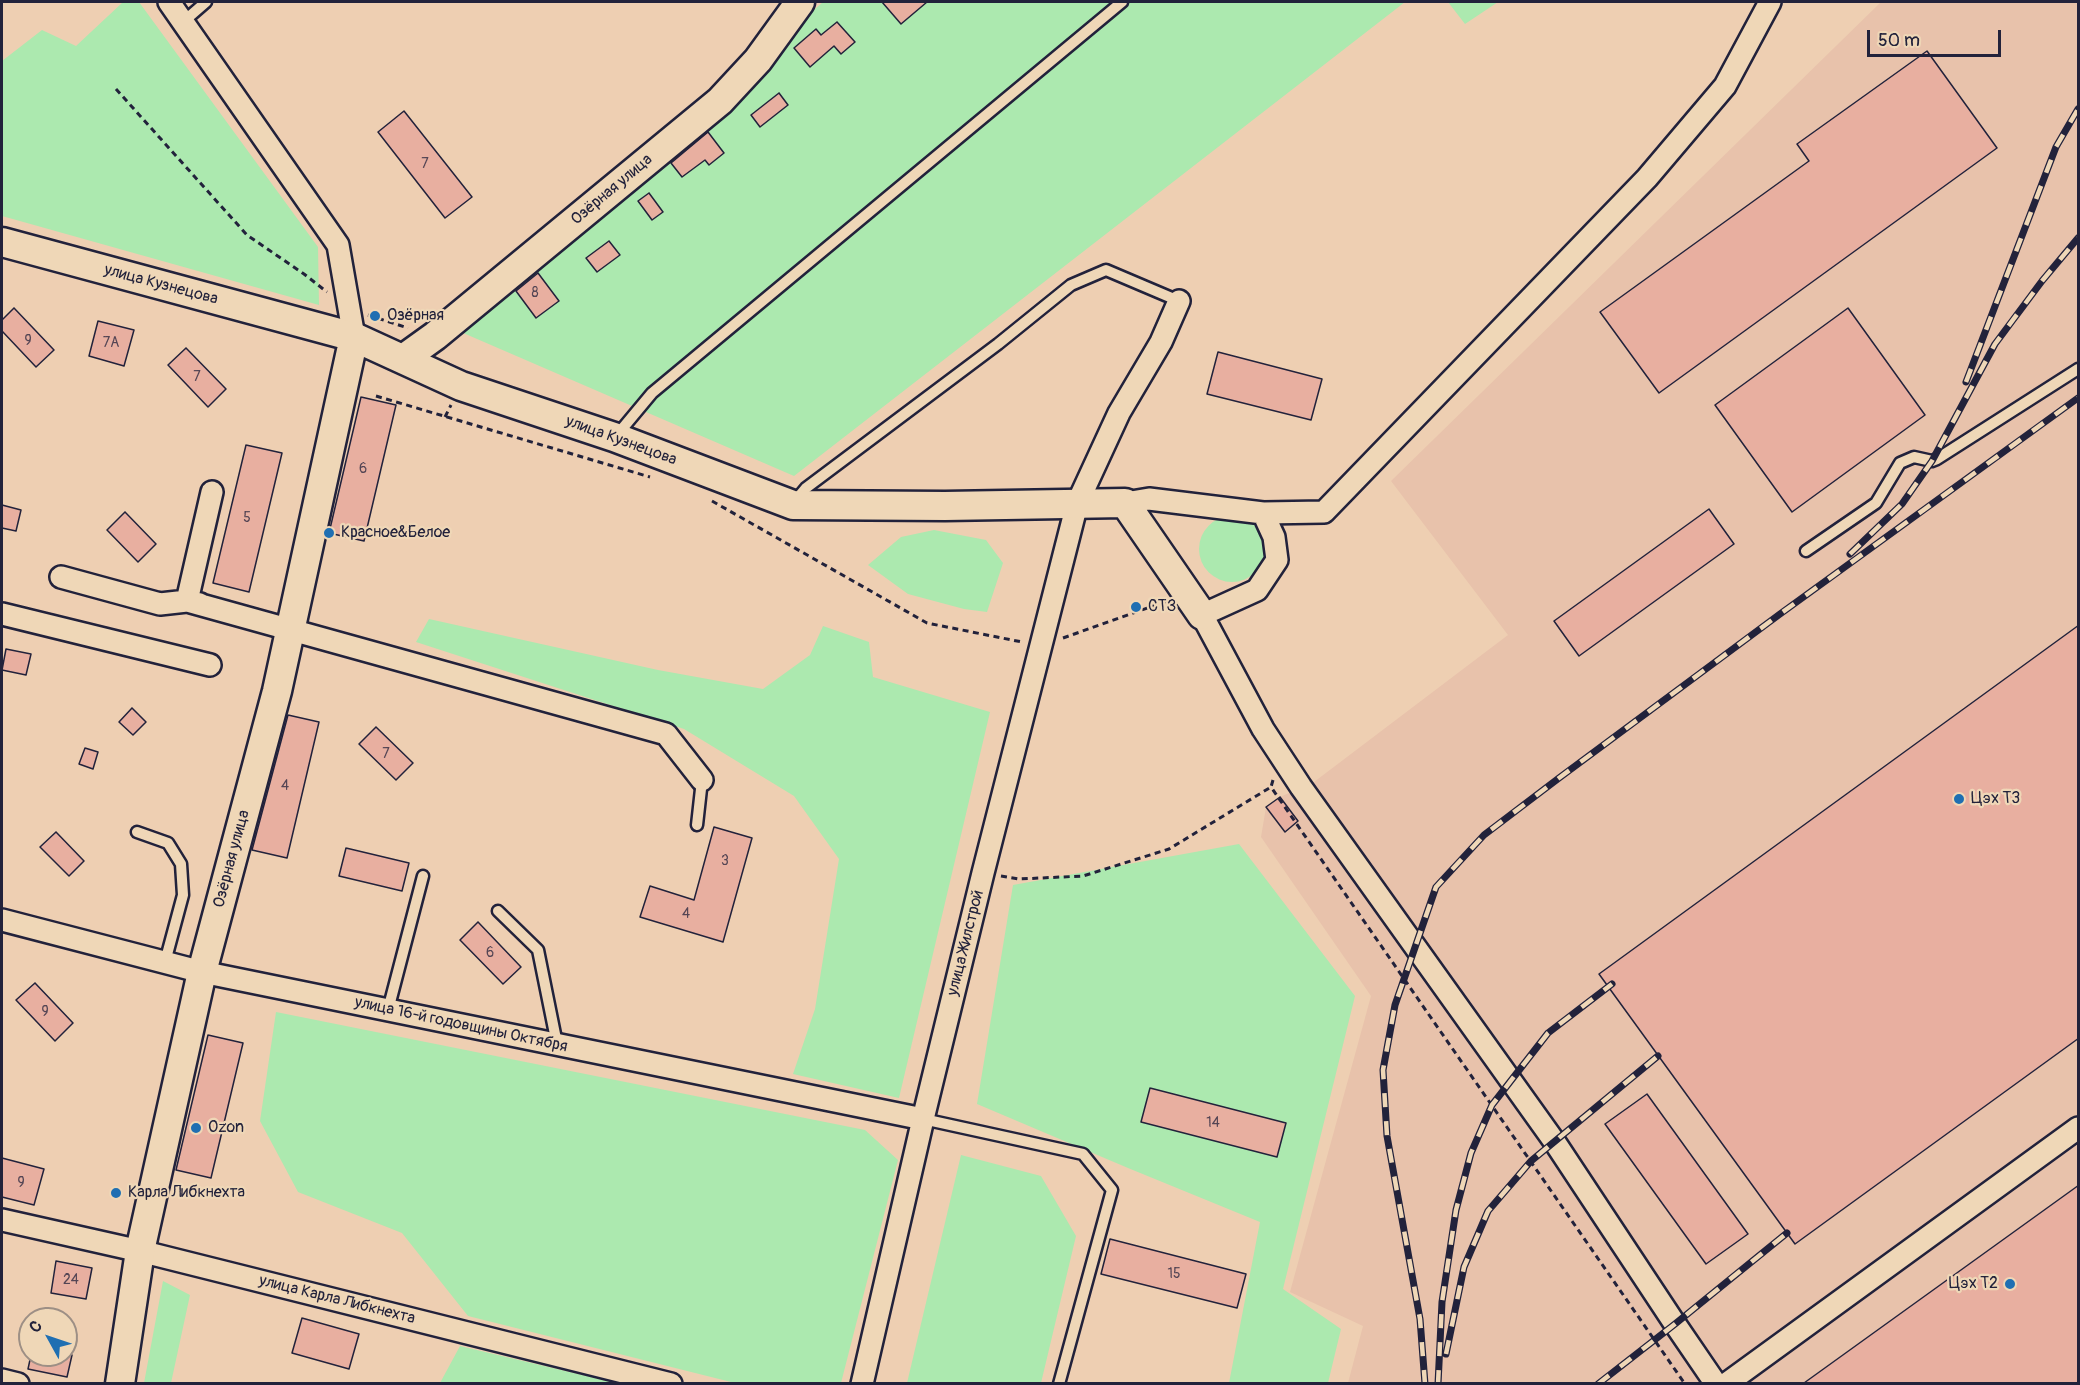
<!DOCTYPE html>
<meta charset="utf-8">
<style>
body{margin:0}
#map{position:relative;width:2080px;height:1385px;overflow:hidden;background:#eecfb2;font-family:Pangolin,sans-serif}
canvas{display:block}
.frame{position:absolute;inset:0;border:3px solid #22223b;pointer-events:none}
.north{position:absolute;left:18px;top:1307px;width:60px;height:60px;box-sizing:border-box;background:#efd7b7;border:2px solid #9d8f85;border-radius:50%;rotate:310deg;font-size:16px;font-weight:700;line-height:24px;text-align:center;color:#22223b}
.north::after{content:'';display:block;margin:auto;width:21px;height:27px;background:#1f6fb2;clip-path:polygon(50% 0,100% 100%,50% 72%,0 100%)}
.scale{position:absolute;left:1867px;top:30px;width:134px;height:27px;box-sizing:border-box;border:3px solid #22223b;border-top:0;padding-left:8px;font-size:18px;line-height:21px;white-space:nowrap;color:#22223b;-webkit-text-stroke:4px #efd7b7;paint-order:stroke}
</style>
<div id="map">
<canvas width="2080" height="1385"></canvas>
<div class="frame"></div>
<div class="north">С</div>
<div class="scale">50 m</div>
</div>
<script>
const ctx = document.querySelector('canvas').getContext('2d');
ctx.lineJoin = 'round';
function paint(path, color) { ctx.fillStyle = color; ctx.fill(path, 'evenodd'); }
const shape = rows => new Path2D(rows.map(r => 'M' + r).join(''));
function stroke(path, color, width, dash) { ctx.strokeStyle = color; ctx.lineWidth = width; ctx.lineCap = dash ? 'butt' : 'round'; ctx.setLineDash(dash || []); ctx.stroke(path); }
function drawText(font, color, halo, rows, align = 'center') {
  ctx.font = font + ' Pangolin,sans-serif'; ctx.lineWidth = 4.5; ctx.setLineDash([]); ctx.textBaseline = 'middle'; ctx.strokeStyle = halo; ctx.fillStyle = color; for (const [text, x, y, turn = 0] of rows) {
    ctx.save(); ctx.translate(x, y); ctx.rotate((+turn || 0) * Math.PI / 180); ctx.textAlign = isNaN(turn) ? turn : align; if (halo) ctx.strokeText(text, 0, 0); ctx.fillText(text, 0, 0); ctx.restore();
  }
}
paint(shape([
 [1881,2,2078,2,2078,1383,1348,1383,1363,1326,1290,1292,1371,996,1261,837,1266,807,1280,797,1314,782,1508,635,1391,481]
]), '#e8c2ab');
paint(shape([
 [123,2,139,2,318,247,319,305,2,216,2,61,42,30,76,46],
 [823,2,1405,2,794,476,447,326],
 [1448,2,1498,2,1465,24],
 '1199 549a33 33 0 1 1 66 0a33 33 0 1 1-66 0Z',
 [934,530,986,540,1003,563,987,612,964,609,908,594,868,565,901,537],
 [429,619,658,670,763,689,810,655,823,626,869,642,873,677,990,712,899,1098,793,1074,815,1009,839,859,794,796,684,729,416,642],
 [1239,844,1355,996,1283,1289,1341,1329,1328,1383,1229,1383,1260,1222,1128,1168,977,1104,1013,885],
 [276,1012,865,1130,898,1160,841,1383,735,1383,468,1316,402,1233,298,1192,260,1121],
 [961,1155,1041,1176,1076,1236,1041,1383,907,1383],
 [163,1281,190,1295,171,1383,144,1383],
 [460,1346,616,1383,440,1383]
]), '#ace9af');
const building = shape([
 [882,2,927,2,901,24,882,2],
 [837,22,855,42,841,54,834,46,810,67,794,48,816,29,821,35,837,22],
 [1927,51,1997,148,1659,393,1600,312,1809,161,1797,144,1927,51],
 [779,93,788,105,760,127,751,115,779,93],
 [404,111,472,197,445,218,378,132,404,111],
 [708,132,724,153,709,165,705,160,682,177,671,163,708,132],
 [649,193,663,212,652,220,638,201,649,193],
 [609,241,620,255,597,272,586,258,609,241],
 [538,273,559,301,536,318,516,291,538,273],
 [14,308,54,350,36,367,2,331,2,320,14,308],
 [1848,308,1925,415,1792,512,1715,405,1848,308],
 [98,321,134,330,124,366,89,356,98,321],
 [186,348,226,389,208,407,168,365,186,348],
 [1218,352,1322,379,1311,420,1207,394,1218,352],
 [361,397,396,405,364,541,329,533,361,397],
 [246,445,282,453,249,592,213,583,246,445],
 [2,505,21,510,16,531,2,528,2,505],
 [1709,509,1734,544,1579,656,1554,621,1709,509],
 [125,512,156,544,138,562,107,530,125,512],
 [2079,625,2079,1038,1795,1244,1599,974,2079,625],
 [6,649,31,654,26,675,2,670,6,649],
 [132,708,146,722,133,735,119,722,132,708],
 [288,715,319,722,287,858,252,850,288,715],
 [376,727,413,763,396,780,359,744,376,727],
 [85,748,98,752,93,769,79,764,85,748],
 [1280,797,1298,821,1285,832,1266,807,1280,797],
 [714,827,752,838,723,942,640,917,650,886,694,900,714,827],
 [56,832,84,861,69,876,40,847,56,832],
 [346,848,409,863,402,891,339,876,346,848],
 [478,922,521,967,503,984,460,940,478,922],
 [35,983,73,1023,55,1041,16,1000,35,983],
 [208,1035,243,1043,211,1178,176,1170,208,1035],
 [1150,1088,1286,1123,1277,1157,1141,1122,1150,1088],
 [1647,1094,1748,1234,1706,1264,1605,1124,1647,1094],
 [2,1158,44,1169,34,1205,2,1197,2,1158],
 [2079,1185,2079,1383,1804,1383,2079,1185],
 [1110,1239,1246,1274,1237,1308,1101,1274,1110,1239],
 [56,1261,92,1268,86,1299,51,1293,56,1261],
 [302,1318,359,1334,349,1369,292,1353,302,1318],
 [31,1355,72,1355,67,1377,28,1369,31,1355]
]);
paint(building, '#e8afa0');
stroke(building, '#22223b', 1.5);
const lane = shape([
 [183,22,206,2],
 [617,435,652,393,1122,2],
 [796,500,806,488,998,344,1071,285,1106,270,1179,301],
 [1806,551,1876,503,1900,463,1914,457,1932,461,1937,459,2078,369],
 [697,825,702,780,700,777],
 [137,832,168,843,181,864,183,895,165,962],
 [498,911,538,950,557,1044],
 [388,1010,423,876],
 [923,1119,1083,1154,1112,1190,1059,1384]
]);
const street = shape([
 [169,2,338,245,354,337],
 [212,492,187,601,666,734,702,780],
 [1125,503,1149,499,1263,513,1324,512,1647,178,1725,86,1770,2],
 [1263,513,1274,537,1277,560,1257,590,1202,615,1263,729,1301,787,1554,1141,1675,1324,1716,1384],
 [61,577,160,604,187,601,200,604],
 [2,614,210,665],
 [2,920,202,972,923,1119],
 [2,1220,140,1251,671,1384],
 [2,1380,18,1384],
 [862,1384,923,1119,983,873,1077,504,1119,413,1161,342,1179,301],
 [1726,1384,2078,1128]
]);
const secondary = shape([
 [2,242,354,337,461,386,614,437,793,505,945,506,1125,503,1202,615],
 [403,359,435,336,720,101,758,60,800,2],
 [120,1384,140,1251,202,972,277,691,354,337]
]);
stroke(lane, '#22223b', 15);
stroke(street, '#22223b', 26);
stroke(secondary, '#22223b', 33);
stroke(shape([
 [116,89,247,235,304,274,327,292],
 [368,315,408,328],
 [376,396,650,477],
 [445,417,451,405],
 [712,501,927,623,1022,642],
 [1063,638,1167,601],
 [1273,780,1271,787,1685,1384],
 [1001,876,1019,879,1083,876,1169,849,1271,787]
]), '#22223b', 3, [6, 4.5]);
stroke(lane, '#efd7b7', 10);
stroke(street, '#efd7b7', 21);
stroke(secondary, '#efd7b7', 28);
const rail = shape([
 [1966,382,2056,147,2078,109],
 [1850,554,1902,504,1932,461,1995,344,2042,281,2078,238],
 [1446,1354,1464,1267,1488,1211,1531,1161,1658,1056],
 [1425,1384,1420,1319,1387,1136,1383,1070,1395,1005,1436,887,1484,835,1559,778,1780,614,2078,398],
 [1438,1384,1442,1302,1456,1210,1471,1153,1492,1105,1548,1033,1612,984],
 [1598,1384,1675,1324,1787,1233]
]);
stroke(rail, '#22223b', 7);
stroke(rail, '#efd7b7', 4.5, [14]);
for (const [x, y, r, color] of [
 [375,316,6,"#1f6fb2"],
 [329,533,6,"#1f6fb2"],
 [1136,607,6,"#1f6fb2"],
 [1959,799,6,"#1f6fb2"],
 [196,1128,6,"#1f6fb2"],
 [116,1193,6,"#1f6fb2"],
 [2010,1284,6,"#1f6fb2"]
]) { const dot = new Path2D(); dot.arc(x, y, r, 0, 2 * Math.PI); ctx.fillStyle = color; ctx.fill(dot); stroke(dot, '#efd7b7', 2); }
drawText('14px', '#544554', null, [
 ["7",425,164],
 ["8",535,293],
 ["9",28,341],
 ["7А",111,343],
 ["7",197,377],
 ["6",363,469],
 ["5",247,518],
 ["7",386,754],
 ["4",285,786],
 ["3",725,861],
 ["4",686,914],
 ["6",490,953],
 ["9",45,1012],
 ["14",1213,1123],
 ["9",21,1183],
 ["15",1174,1274],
 ["24",71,1280]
]);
drawText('16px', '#22223b', '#efd7b7', [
 ["Озёрная улица",612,190,-40],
 ["улица Кузнецова",161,285,15],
 ["улица Кузнецова",621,441,20],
 ["Озёрная улица",232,859,-75],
 ["улица Жилстрой",966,943,-76],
 ["улица 16-й годовщины Октября",461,1025,12],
 ["улица Карла Либкнехта",337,1300,14]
]);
drawText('16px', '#22223b', '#efd7b7', [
 ["Озёрная",387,316],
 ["Красное&Белое",341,533],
 ["СТЗ",1148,607],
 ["Цэх Т3",1971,799],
 ["Ozon",208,1128],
 ["Карла Либкнехта",128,1193],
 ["Цэх Т2",1998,1284,"right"]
], 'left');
</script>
